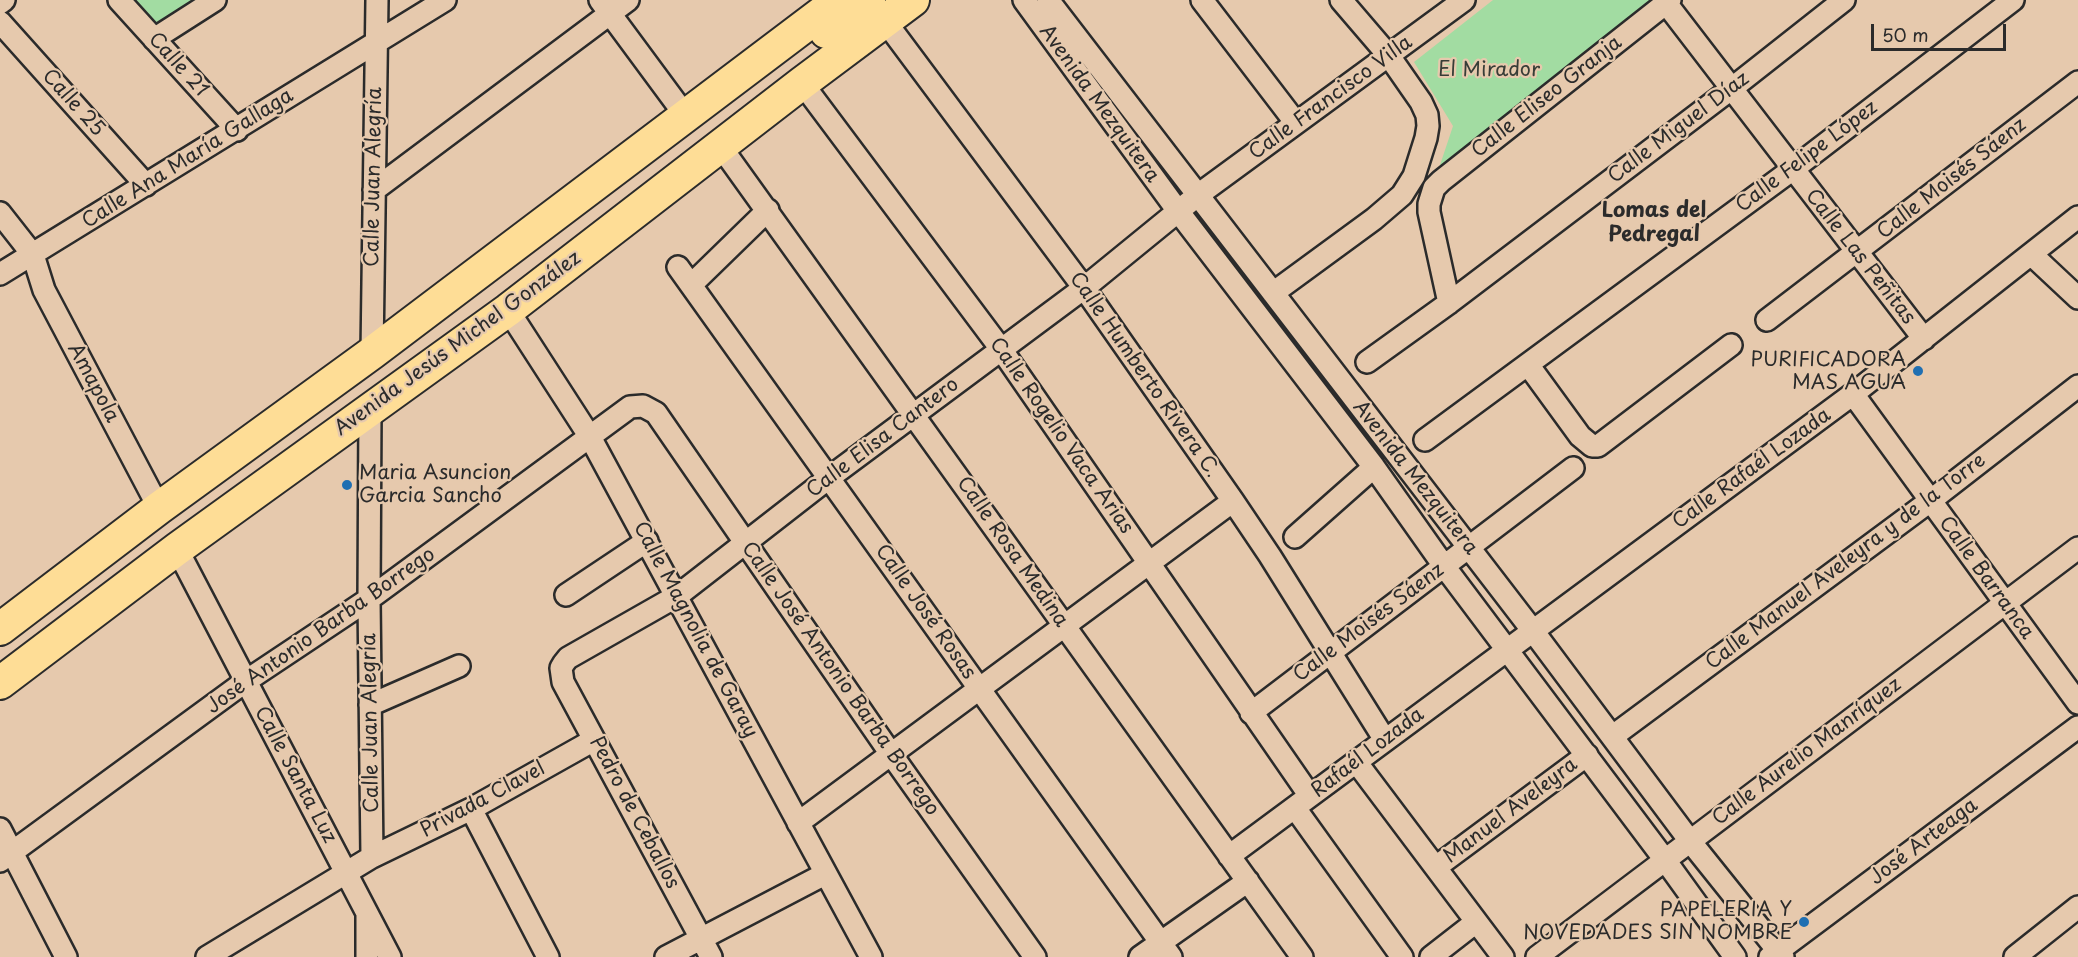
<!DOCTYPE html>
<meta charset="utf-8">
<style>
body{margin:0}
#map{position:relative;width:2078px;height:957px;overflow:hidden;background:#e6c9ad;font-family:"Playpen Sans",sans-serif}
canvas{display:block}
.scale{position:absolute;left:1871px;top:24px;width:135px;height:27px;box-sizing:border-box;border:3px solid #2b2b2b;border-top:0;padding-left:8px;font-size:18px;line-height:21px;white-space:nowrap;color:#2b2b2b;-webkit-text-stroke:4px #e6c9ad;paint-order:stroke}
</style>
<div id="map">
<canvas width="2078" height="957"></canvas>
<div class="scale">50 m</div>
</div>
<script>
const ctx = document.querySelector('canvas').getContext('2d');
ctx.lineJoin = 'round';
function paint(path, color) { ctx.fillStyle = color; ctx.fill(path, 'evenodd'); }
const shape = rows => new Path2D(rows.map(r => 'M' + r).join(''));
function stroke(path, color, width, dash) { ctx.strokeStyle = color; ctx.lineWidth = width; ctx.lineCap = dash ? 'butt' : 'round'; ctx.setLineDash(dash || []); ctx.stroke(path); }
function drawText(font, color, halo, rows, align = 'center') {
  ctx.font = font + ' "Playpen Sans",sans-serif'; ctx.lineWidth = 4.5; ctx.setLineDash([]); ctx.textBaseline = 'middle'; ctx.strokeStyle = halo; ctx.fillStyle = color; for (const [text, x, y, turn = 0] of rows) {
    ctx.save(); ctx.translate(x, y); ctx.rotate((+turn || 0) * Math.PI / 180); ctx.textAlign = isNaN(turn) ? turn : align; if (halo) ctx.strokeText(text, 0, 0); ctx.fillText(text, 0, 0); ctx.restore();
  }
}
paint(shape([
 [125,0,201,0,152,31],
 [1493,0,1657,0,1434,183,1453,126,1414,62]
]), '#a2dca2');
const street = shape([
 [119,0,237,130],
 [600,0,685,115],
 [1024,0,1178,211,1374,467,1444,566,1665,860,1735,957],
 [1048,0,1533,631,1690,841,1783,957],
 [1202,0,1296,123],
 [0,3,4,0],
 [1666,3,1924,339],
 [885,21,1084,288,1233,501,1270,556,1385,740],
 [0,22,146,185],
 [154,39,215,0],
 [802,83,1001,349,1310,796],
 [721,147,1302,957],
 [374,190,628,0],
 [0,213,33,255,44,290,159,508],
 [2031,254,2078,298],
 [678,267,1171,957],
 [0,274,445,0],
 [691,285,768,210],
 [1273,293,1374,219,1402,195,1414,176,1426,138,1428,126,1427,115,1421,102,1389,56,1341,0],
 [1449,303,1429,212,1429,204,1434,188,1441,181,1670,0],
 [508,310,590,437,871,957],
 [1767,320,2078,82],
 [372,353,377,0],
 [1367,362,1449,303,1731,89,1844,0],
 [1529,366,1580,436,1592,446,1598,446,1731,345],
 [1853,394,2078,703],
 [370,409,369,599,372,857],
 [1425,440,1793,169,2013,0],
 [1295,537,1374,467],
 [177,549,390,957],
 [566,595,647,541],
 [370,705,459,666],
 [1251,713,1573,468],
 [1613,736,1930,501,2078,386],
 [1357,763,1503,957],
 [1295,808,1402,957],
 [471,809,548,957],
 [798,823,1233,501],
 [0,829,66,957],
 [1229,856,1853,394,2078,217],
 [0,861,246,681,369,599,630,407,643,406,656,413,891,754,1035,957],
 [1436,867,1587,755],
 [207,957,372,857,471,809,594,740],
 [367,957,367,916],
 [666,957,825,874],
 [711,957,563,682,561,668,564,663,568,658,677,596,830,477,1084,288,1198,195,1464,0],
 [1140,957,1248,881],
 [1431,957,1476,922],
 [1537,957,2078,548],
 [1770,957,2078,727],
 [2015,957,2078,907]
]);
const primary = shape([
 [826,32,869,0],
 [0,629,159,508,372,353,839,0],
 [0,683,177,549,508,310,802,83,913,0]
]);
stroke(street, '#2b2b2b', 26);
stroke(primary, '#2b2b2b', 36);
stroke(street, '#e6c9ad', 21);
stroke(primary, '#fedd96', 32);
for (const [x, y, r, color] of [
 [1918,371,6,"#1f6fb2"],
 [347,485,6,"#1f6fb2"],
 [1804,922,6,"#1f6fb2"]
]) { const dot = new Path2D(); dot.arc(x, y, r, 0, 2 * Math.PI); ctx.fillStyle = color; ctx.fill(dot); stroke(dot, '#e6c9ad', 2); }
drawText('20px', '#2b2b2b', '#e6c9ad', [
 ["Calle 21",178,65,48],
 ["Calle Eliseo Granja",1547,97,-38],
 ["Calle Francisco Villa",1331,98,-36],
 ["Calle 25",73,103,48],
 ["Avenida Mezquitera",1099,104,54],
 ["Calle Miguel Díaz",1679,128,-37],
 ["Calle Felipe López",1807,157,-37],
 ["Calle Ana María Gallaga",188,159,-32],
 ["Calle Juan Alegría",374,177,-89],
 ["Calle Moisés Sáenz",1952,179,-38],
 ["Calle Las Peñitas",1860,257,52],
 ["Avenida Jesús Michel González",458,344,-36],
 ["Calle Humberto Rivera C.",1144,375,55],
 ["Amapola",93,383,62],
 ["Calle Rogelio Vaca Arias",1061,436,55],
 ["Calle Elisa Cantero",883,438,-37],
 ["Calle Rafaél Lozada",1752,469,-36],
 ["Avenida Mezquitera",1415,478,52],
 ["Calle Rosa Medina",1012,552,55],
 ["Calle Manuel Aveleyra y de la Torre",1846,562,-37],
 ["Calle Barranca",1986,578,54],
 ["Calle José Rosas",925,612,55],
 ["Calle Moisés Sáenz",1369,623,-37],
 ["Calle Magnolia de Garay",695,630,62],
 ["José Antonio Barba Borrego",321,631,-35],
 ["Calle José Antonio Barba Borrego",840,679,55],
 ["Calle Juan Alegría",371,723,-91],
 ["Calle Aurelio Manríquez",1807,752,-37],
 ["Rafaél Lozada",1368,753,-37],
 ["Calle Santa Luz",295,775,62],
 ["Privada Clavel",483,800,-28],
 ["Manuel Aveleyra",1511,811,-37],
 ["Pedro de Ceballos",634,813,62],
 ["José Arteaga",1924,842,-37]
]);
drawText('20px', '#373d37', '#e6c9ad', [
 ["El Mirador",1489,70]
]);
drawText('20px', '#2b2b2b', '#e6c9ad', [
 ["PURIFICADORA",1906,360],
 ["MAS AGUA",1906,383],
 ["Maria Asuncion",359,473,"left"],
 ["Garcia Sancho",359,496,"left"],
 ["PAPELERIA Y",1792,910],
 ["NOVEDADES SIN NOMBRE",1792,933]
], 'right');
drawText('bold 21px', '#2b2b2b', '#e6c9ad', [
 ["Lomas del",1654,211],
 ["Pedregal",1654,235]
]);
</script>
